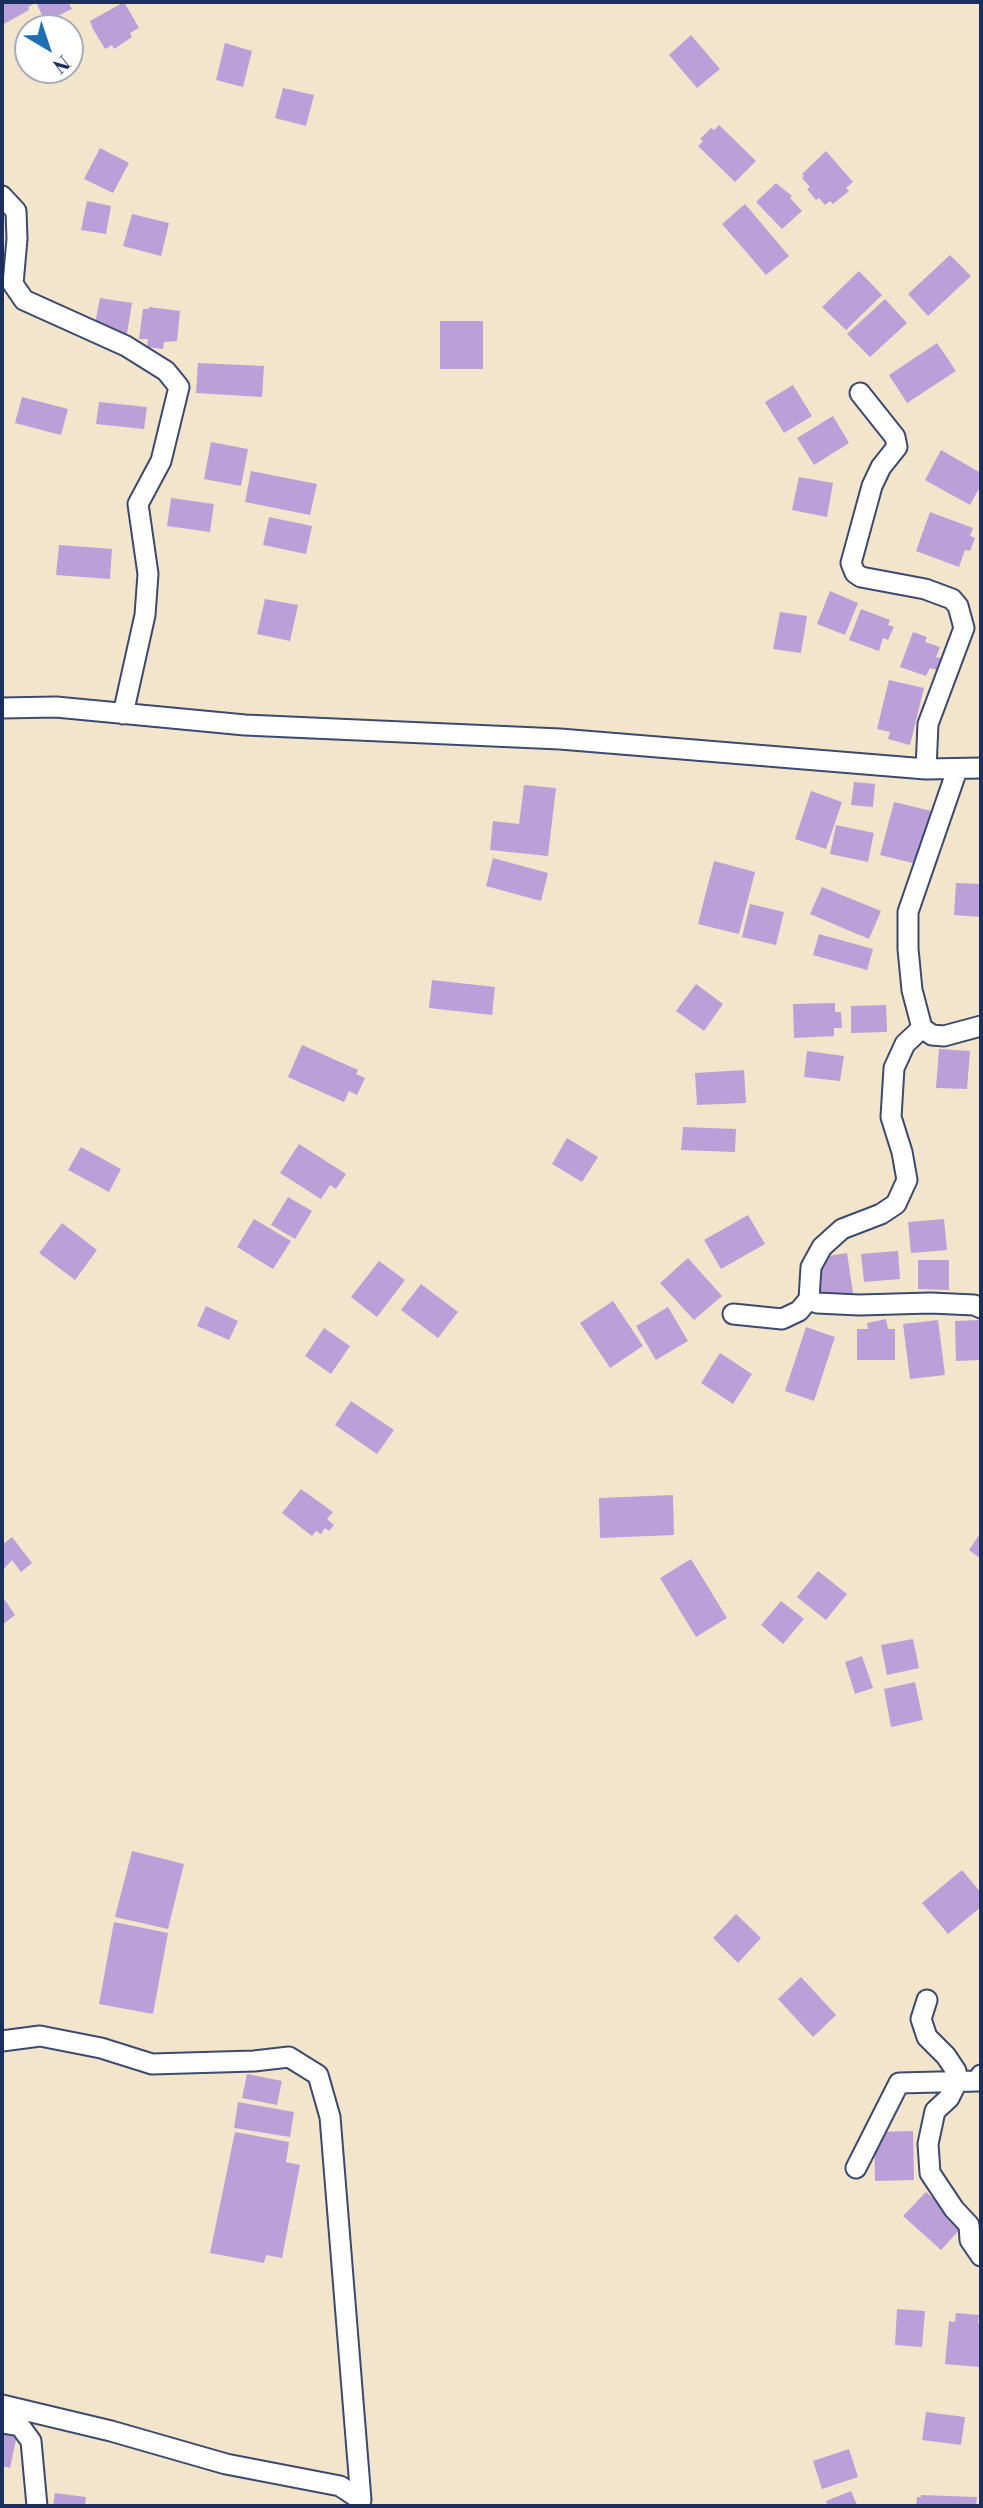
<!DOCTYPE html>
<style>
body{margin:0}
#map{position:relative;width:983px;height:2508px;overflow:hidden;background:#f3e5cb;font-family:"Libre Bodoni",serif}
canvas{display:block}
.frame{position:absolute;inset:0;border:4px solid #1b2f5e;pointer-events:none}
.north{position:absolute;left:14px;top:14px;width:70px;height:70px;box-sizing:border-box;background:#fff;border:2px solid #a4acbf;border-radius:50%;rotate:141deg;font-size:19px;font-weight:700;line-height:28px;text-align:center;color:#1b2f5e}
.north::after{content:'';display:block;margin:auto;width:24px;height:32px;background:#1f6fb2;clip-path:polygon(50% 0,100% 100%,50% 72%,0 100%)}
</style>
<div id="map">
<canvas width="983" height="2508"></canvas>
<div class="frame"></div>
<div class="north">N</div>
</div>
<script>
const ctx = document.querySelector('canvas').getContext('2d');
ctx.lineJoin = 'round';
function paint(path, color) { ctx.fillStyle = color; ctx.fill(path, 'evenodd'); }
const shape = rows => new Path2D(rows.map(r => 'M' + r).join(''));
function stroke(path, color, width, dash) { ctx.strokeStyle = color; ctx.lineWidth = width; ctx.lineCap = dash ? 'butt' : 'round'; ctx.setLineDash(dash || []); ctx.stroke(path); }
paint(shape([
 [2,2,32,2,33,4,28,7,29,10,4,24,2,20],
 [36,2,68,2,72,9,45,22],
 [124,2,139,28,130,33,132,37,114,49,112,45,105,49,93,29,90,21],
 [691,35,720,69,697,88,669,55],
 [225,43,252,51,243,87,216,80],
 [283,88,314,95,306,126,275,118],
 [719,125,756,161,735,182,698,146,703,141,700,139,711,128,714,130],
 [100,148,129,163,113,193,84,179],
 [826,151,853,182,846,188,849,191,833,204,830,201,825,205,819,198,816,200,807,189,810,187,802,178,804,176,802,174],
 [776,183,792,196,790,198,802,211,782,229,756,202],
 [87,201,111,206,106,234,81,230],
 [745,204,789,256,766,275,722,224],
 [132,214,169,223,161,256,123,246],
 [950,255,971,276,928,316,908,294],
 [859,271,882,295,846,330,822,307],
 [100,298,132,303,127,334,94,329],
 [885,299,907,323,870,357,847,334],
 [149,307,180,311,177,341,164,342,163,349,147,347,148,339,139,339,143,309,149,309],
 [440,321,483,321,483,369,440,369],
 [937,343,956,371,907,403,889,375],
 [198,363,264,366,262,397,196,393],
 [793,385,812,416,784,433,765,402],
 [22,397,68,409,61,435,15,423],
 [99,402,147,407,144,429,96,424],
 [833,416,849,443,814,465,797,438],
 [211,442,248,449,241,486,204,479],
 [941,450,981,473,981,485,970,505,925,480],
 [251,471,317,484,310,515,245,502],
 [799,477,833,483,827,517,792,510],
 [171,498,214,504,210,532,167,526],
 [930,512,973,528,970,536,975,538,970,551,965,550,959,567,916,551],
 [269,517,312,526,306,554,263,545],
 [59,545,112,549,110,579,56,575],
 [830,591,858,603,845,635,817,624],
 [265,599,298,605,290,641,257,634],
 [861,609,890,620,888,625,894,627,888,640,883,638,879,651,849,640],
 [780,612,807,616,801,653,773,649],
 [913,632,927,637,925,642,940,647,936,657,941,658,937,670,930,668,926,676,900,667],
 [889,680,924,688,910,745,888,739,890,732,877,729],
 [854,782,875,784,873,807,851,805],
 [524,785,556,788,548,856,490,850,493,821,519,824],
 [811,791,842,802,826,849,795,839],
 [894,802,931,811,917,864,880,855],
 [836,825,874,833,868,862,830,854],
 [493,858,548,873,541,901,486,886],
 [714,861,755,872,739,934,698,924],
 [956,883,981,884,981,917,954,915],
 [822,887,881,911,869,939,810,914],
 [750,904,784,912,776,945,742,937],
 [819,934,873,949,867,970,813,955],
 [432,980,495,987,492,1015,429,1008],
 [696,984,723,1004,704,1031,676,1011],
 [835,1003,835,1012,841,1012,842,1028,834,1028,834,1036,794,1038,793,1004],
 [886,1005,887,1032,851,1033,851,1006],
 [302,1045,358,1070,356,1074,365,1078,357,1095,349,1091,344,1102,288,1077],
 [939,1049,970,1051,967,1089,936,1088],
 [807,1051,844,1056,840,1081,804,1077],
 [744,1070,746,1103,697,1105,695,1073],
 [683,1127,736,1129,735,1152,681,1150],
 [567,1138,598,1157,582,1182,552,1164],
 [299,1144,346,1174,336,1189,330,1185,321,1199,280,1173],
 [81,1147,121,1169,109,1192,68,1170],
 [288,1197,312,1211,295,1239,271,1225],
 [748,1215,765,1244,721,1269,704,1240],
 [254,1219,291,1241,273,1269,237,1247],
 [944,1219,947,1250,911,1253,908,1222],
 [62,1223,97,1250,75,1280,39,1253],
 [898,1251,900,1279,864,1282,861,1254],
 [847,1253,853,1293,822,1298,816,1258],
 [688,1258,722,1296,694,1320,660,1283],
 [918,1260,949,1260,949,1290,918,1289],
 [379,1261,405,1280,377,1317,351,1297],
 [421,1284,458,1312,438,1338,401,1310],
 [613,1301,643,1346,610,1368,580,1323],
 [206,1306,238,1321,229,1340,197,1326],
 [668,1307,688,1341,656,1360,636,1326],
 [886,1319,888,1329,895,1329,895,1360,857,1360,857,1329,868,1329,867,1323],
 [938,1320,945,1375,910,1379,903,1324],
 [981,1320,981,1360,956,1361,955,1321],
 [806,1327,835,1337,814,1401,785,1391],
 [324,1328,350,1346,331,1374,305,1356],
 [720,1353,752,1374,733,1404,701,1383],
 [351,1401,394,1430,377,1454,335,1425],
 [301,1489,333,1512,327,1519,334,1525,329,1531,325,1528,321,1534,316,1531,312,1536,282,1513],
 [673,1495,674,1535,600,1538,599,1498],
 [981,1532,981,1559,969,1550],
 [12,1537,32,1563,21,1572,12,1560,2,1571,2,1545],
 [691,1559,727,1618,696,1637,660,1578],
 [818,1571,847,1594,826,1620,797,1597],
 [2,1596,15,1615,2,1625],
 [781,1601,804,1619,783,1644,761,1625],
 [913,1639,919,1668,887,1675,881,1645],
 [862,1656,873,1688,855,1694,845,1662],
 [915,1682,923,1720,891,1727,884,1689],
 [132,1851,184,1864,168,1929,115,1917],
 [962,1870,981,1893,981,1907,948,1934,922,1903],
 [736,1914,761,1938,738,1963,713,1938],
 [114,1922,168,1933,153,2014,99,2004],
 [801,1977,836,2015,813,2037,778,1999],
 [247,2074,282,2081,277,2105,242,2098],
 [238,2102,294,2112,290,2137,234,2128],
 [913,2131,914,2180,875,2181,874,2132],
 [235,2132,289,2142,286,2162,300,2165,282,2258,266,2255,264,2263,210,2253],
 [926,2192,963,2226,941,2250,903,2216],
 [897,2309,925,2311,922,2347,895,2345],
 [956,2313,979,2315,978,2323,981,2324,979,2367,945,2364,949,2321,955,2322],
 [926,2412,965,2417,961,2445,922,2440],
 [2,2427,18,2430,10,2468,2,2466],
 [849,2449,858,2477,822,2489,813,2461],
 [851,2491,857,2505,828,2506,826,2501],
 [55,2493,86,2497,85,2506,53,2506],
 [921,2495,977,2497,976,2506,916,2506,917,2497,921,2497]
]), '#bb9fd9');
const minor = shape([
 [2,196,16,211,17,239,13,284,24,300,126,346,166,371,179,387,161,461,138,504,148,574,145,615,123,714],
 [860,393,895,437,897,447,881,467,872,486,851,563,855,573,861,577,925,589,952,599,958,606,964,628,928,724,926,769],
 [2,708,56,707,245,725,560,739,926,769,981,768],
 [957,770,908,912,908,949,912,990,922,1028,932,1035,944,1036,981,1026],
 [809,1299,817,1303,859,1305,931,1303,974,1305,981,1308],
 [733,1314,782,1319,799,1311,809,1299,811,1267,822,1247,842,1229,881,1214,896,1204,907,1180,902,1152,891,1117,894,1068,905,1044,922,1028],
 [927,2000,921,2019,927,2037,946,2056,956,2071,957,2082,949,2098,935,2111,928,2144,930,2173,954,2209,969,2225,970,2240,981,2256],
 [2,2041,40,2036,101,2048,152,2064,254,2061,289,2057,318,2075,330,2117,361,2500],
 [856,2168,899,2083,978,2081,981,2075],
 [2,2405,111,2431,226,2464,340,2486,361,2500],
 [2,2423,20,2426,31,2441,37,2506]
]);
stroke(minor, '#3b4a6e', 23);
stroke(minor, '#fff', 19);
</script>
